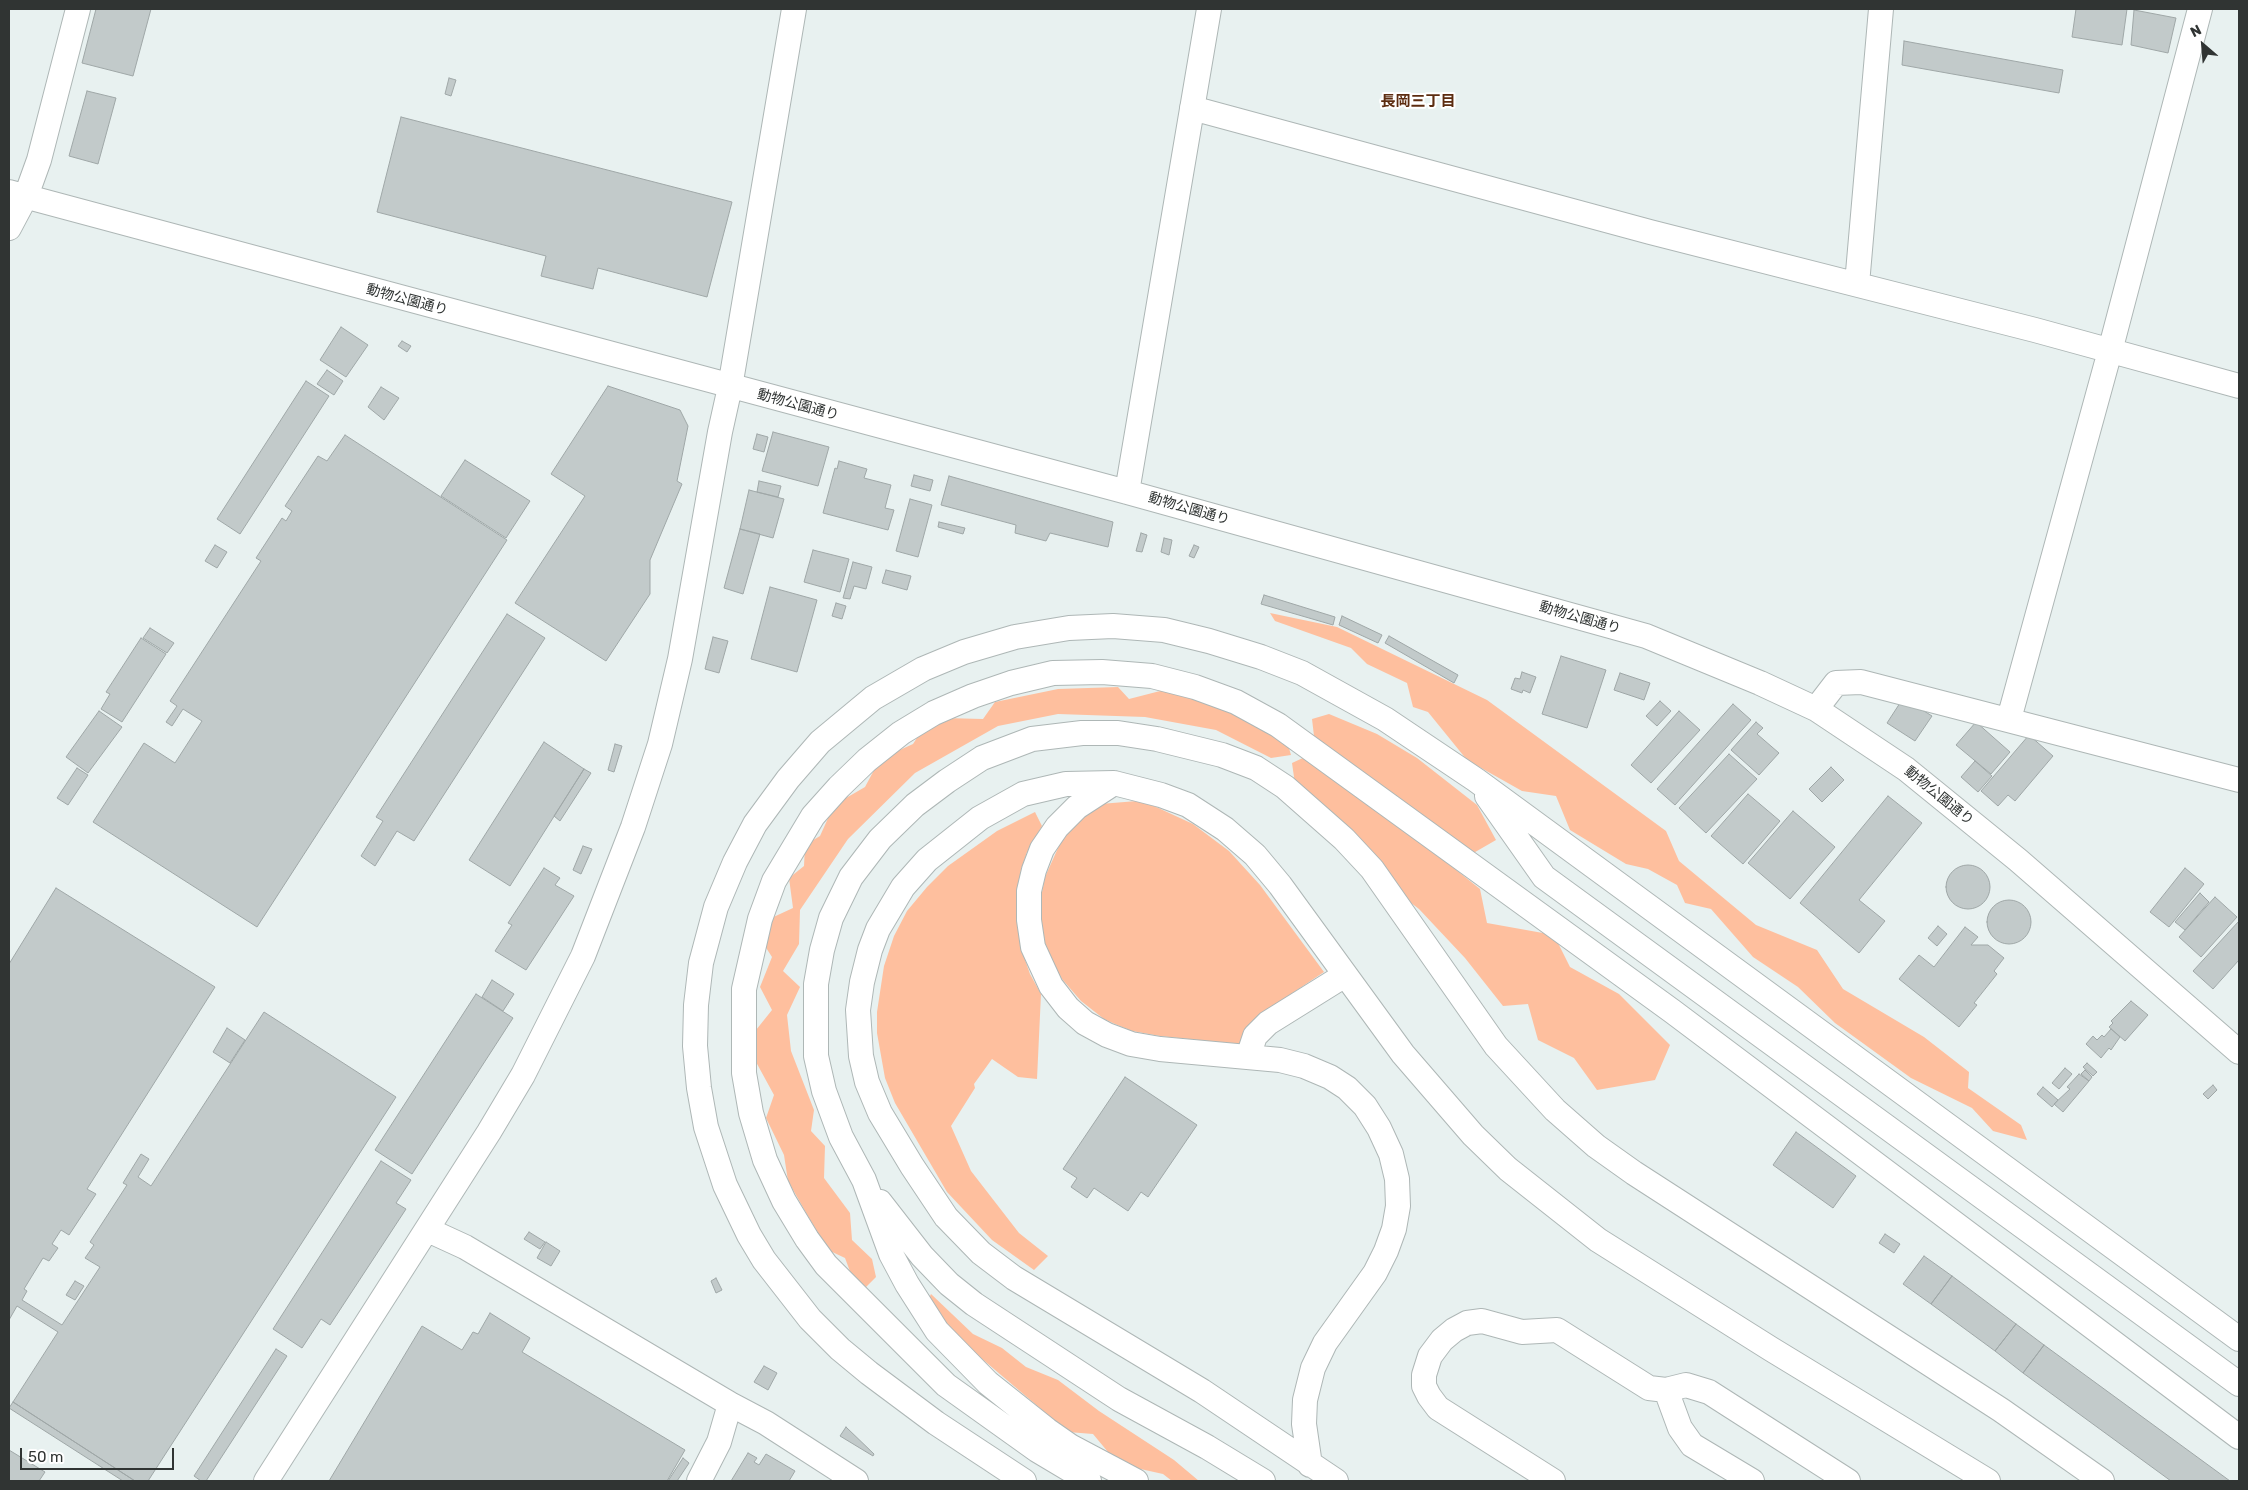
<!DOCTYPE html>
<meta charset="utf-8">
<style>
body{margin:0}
#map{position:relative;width:2248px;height:1490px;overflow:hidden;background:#e8f1f0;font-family:Rubik,sans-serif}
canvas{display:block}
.frame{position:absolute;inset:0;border:10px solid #303433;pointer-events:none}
.north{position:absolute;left:2178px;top:20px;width:50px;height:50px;-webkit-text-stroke:4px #fff;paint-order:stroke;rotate:333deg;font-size:14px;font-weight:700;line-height:20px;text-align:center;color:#303433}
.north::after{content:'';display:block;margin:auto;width:18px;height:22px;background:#303433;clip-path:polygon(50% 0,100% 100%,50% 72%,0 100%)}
.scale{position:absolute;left:20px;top:1448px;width:154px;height:22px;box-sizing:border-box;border:2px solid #303433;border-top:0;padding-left:6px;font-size:15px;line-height:18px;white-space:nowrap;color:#303433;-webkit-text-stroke:4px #fff;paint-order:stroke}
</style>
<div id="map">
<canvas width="2248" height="1490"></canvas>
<div class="frame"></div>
<div class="north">N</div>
<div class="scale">50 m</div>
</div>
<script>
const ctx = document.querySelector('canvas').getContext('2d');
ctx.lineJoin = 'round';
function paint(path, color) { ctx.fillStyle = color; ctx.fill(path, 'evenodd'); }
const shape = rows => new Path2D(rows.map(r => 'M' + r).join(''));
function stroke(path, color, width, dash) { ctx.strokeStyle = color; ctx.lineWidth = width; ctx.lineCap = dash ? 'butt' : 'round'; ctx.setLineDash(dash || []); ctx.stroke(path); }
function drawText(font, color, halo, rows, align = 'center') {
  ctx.font = font + ' Rubik,"Noto Sans JP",sans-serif'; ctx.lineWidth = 4; ctx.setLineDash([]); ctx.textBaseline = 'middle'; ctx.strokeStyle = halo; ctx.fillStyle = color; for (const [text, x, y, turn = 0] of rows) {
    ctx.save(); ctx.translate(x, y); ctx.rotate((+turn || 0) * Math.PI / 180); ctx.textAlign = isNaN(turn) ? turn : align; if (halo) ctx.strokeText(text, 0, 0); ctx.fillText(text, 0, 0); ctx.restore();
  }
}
paint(shape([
 [1270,613,1337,627,1487,700,1666,831,1679,861,1756,925,1817,950,1843,989,1924,1037,1969,1072,1968,1088,2021,1125,2027,1140,1993,1131,1972,1108,1911,1078,1835,1023,1798,987,1753,957,1711,909,1685,903,1677,885,1648,869,1626,864,1570,830,1556,796,1522,791,1467,760,1428,712,1413,707,1407,683,1367,664,1351,648,1275,621],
 [1118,687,1129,699,1164,690,1229,704,1286,738,1291,755,1271,758,1216,730,1145,717,1058,714,998,726,915,773,848,839,800,910,799,944,783,971,800,987,787,1015,791,1051,814,1110,811,1131,825,1146,824,1178,850,1213,852,1240,872,1259,876,1277,866,1287,851,1274,845,1258,828,1250,809,1218,788,1181,784,1155,766,1118,774,1095,756,1062,756,1030,772,1010,760,987,772,957,761,940,767,920,793,908,789,878,804,866,805,845,820,836,834,805,865,787,880,759,913,744,922,730,944,718,983,719,995,702,1058,689],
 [1329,714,1377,734,1417,758,1477,805,1496,840,1470,855,1420,841,1480,889,1487,923,1554,935,1570,967,1619,994,1670,1045,1655,1080,1597,1090,1574,1058,1538,1040,1528,1004,1503,1006,1465,958,1419,909,1359,863,1295,784,1292,763,1305,757,1324,752,1314,736,1312,719],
 [1137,801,1154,806,1193,824,1229,851,1260,885,1324,972,1261,1014,1246,1045,1160,1036,1132,1031,1115,1024,1104,1019,1081,1001,1062,979,1054,965,1045,943,1042,927,1042,892,1045,877,1058,848,1065,835,1086,815,1100,804],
 [1035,812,1042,826,1027,852,1021,870,1017,890,1016,912,1021,948,1030,974,1041,994,1037,1079,1018,1077,992,1059,974,1084,975,1088,951,1126,971,1171,1019,1233,1048,1256,1034,1270,992,1240,947,1192,895,1103,885,1078,877,1033,877,1012,884,966,894,936,907,911,927,887,948,866,997,831],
 [931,1294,973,1334,1002,1348,1026,1367,1058,1380,1099,1411,1174,1460,1199,1481,1172,1481,1163,1474,1118,1464,1093,1434,1068,1432,961,1341,927,1302]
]), '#febf9e');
const building = shape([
 [96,9,151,9,133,76,82,63,96,9],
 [2076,9,2127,9,2122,45,2072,37,2076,9],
 [2134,10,2176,18,2168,53,2131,45,2134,10],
 [1904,41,2063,70,2059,93,1902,65,1904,41],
 [449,78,456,80,451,96,445,94,449,78],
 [87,91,116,98,98,164,69,156,87,91],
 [401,117,732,202,707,297,598,268,593,289,541,276,546,256,377,212,401,117],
 [341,327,368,345,346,377,320,360,341,327],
 [402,341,411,346,407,352,398,346,402,341],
 [327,370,343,381,334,395,317,384,327,370],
 [306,381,329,396,240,534,217,519,306,381],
 [608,386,680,410,688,426,677,481,682,484,650,560,650,594,606,661,515,603,585,496,551,474,608,386],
 [381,387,399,398,384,420,368,407,381,387],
 [773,432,829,447,818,486,762,471,773,432],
 [757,434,768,437,764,452,753,449,757,434],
 [345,435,507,540,257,927,93,822,144,743,175,763,202,721,183,709,172,726,166,722,177,706,170,701,261,561,256,558,282,518,286,521,292,511,285,506,318,456,327,461,345,435],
 [465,460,530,501,506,538,441,496,465,460],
 [839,461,867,469,864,478,891,485,885,508,894,510,888,530,823,513,835,468,837,469,839,461],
 [914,475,933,480,930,491,911,486,914,475],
 [949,476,1113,522,1108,547,1050,533,1046,541,1015,533,1016,525,941,505,949,476],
 [759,481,781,486,778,497,757,492,759,481],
 [749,490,784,499,773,538,740,529,749,490],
 [910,499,932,505,918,557,896,551,910,499],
 [939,522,965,528,963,534,938,527,939,522],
 [740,529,760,534,743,594,724,588,740,529],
 [1141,533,1147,535,1142,552,1136,551,1141,533],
 [1164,538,1172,540,1169,555,1161,552,1164,538],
 [215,545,227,552,217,568,205,561,215,545],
 [1194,545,1199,547,1194,558,1189,556,1194,545],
 [813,550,849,559,840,592,804,582,813,550],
 [853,562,872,567,866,589,854,586,850,599,843,598,853,562],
 [886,570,911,576,907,590,882,583,886,570],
 [770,587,817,600,797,672,751,659,770,587],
 [1264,595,1335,617,1333,625,1261,604,1264,595],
 [836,603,846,606,842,619,832,616,836,603],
 [507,614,545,638,414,841,397,831,375,866,361,856,383,821,376,817,507,614],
 [1342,616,1382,635,1378,643,1339,625,1342,616],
 [150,628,174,643,167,653,143,638,150,628],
 [1389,636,1458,675,1454,683,1385,643,1389,636],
 [713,637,728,641,719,673,705,669,713,637],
 [141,638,166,654,122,722,101,709,110,694,106,692,141,638],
 [1561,656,1606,670,1587,728,1542,714,1561,656],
 [1522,672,1536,677,1530,693,1523,690,1522,693,1511,689,1515,678,1520,679,1522,672],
 [1620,673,1650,683,1644,700,1614,690,1620,673],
 [1660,701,1671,711,1657,726,1646,716,1660,701],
 [1900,703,1924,711,1932,716,1915,741,1887,723,1900,703],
 [1733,704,1751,720,1675,805,1657,789,1733,704],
 [99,711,122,727,88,773,66,757,99,711],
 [1679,711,1700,730,1651,783,1631,765,1679,711],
 [1756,722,1763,728,1757,734,1779,753,1759,775,1731,750,1756,722],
 [1976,722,2010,752,1991,774,1956,745,1976,722],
 [2029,735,2053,756,2015,801,2008,795,1998,806,1981,791,2029,735],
 [544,742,584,769,510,886,469,860,544,742],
 [615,744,622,746,614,772,608,770,615,744],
 [1729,754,1757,779,1706,833,1679,808,1729,754],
 [1975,761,1992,776,1978,792,1961,777,1975,761],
 [1831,767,1844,780,1822,802,1809,789,1831,767],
 [77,768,88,775,68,805,57,798,77,768],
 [584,769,591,773,560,821,554,816,584,769],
 [1748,794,1780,821,1743,864,1711,836,1748,794],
 [1888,796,1922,823,1859,900,1885,921,1859,953,1800,903,1888,796],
 [1793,811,1835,847,1790,899,1748,863,1793,811],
 [583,846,592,849,581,874,573,870,583,846],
 '1946 887a22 22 0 1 1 44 0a22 22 0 1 1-44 0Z',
 [544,868,560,878,555,885,574,896,526,970,495,951,512,925,508,923,544,868],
 [2185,868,2204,884,2169,927,2150,912,2185,868],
 [56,888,215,987,87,1189,96,1194,69,1235,61,1230,52,1244,58,1248,49,1261,43,1258,24,1289,27,1291,22,1300,62,1325,100,1267,85,1258,94,1245,90,1242,127,1185,123,1183,141,1154,149,1159,138,1177,151,1186,264,1012,396,1097,148,1481,135,1481,13,1402,58,1332,17,1306,9,1320,9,964,56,888],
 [2200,893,2209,902,2185,930,2175,922,2200,893],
 [2215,897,2237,917,2201,957,2179,937,2215,897],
 '1987 922a22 22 0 1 1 44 0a22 22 0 1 1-44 0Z',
 [2239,921,2239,960,2213,989,2193,971,2239,921],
 [1938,926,1947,934,1937,946,1928,938,1938,926],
 [1965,927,1978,937,1971,945,1988,945,2004,958,1994,971,1997,974,1974,1003,1977,1005,1959,1027,1899,979,1919,955,1934,967,1965,927],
 [492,980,514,994,503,1011,482,997,492,980],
 [476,994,513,1018,412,1174,375,1150,476,994],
 [2131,1001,2148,1015,2125,1041,2109,1027,2113,1023,2111,1021,2131,1001],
 [227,1028,245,1040,230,1063,213,1052,227,1028],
 [2111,1029,2120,1037,2111,1050,2109,1048,2101,1058,2086,1044,2093,1036,2097,1040,2102,1035,2104,1037,2111,1029],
 [2087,1063,2097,1072,2093,1076,2083,1067,2087,1063],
 [2065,1068,2072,1074,2059,1089,2052,1083,2065,1068],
 [2085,1070,2092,1077,2089,1081,2081,1074,2085,1070],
 [2079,1074,2089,1081,2063,1112,2054,1104,2070,1089,2067,1087,2079,1074],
 [1125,1077,1197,1125,1148,1197,1141,1192,1128,1211,1094,1188,1087,1198,1071,1187,1077,1178,1063,1169,1125,1077],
 [2213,1085,2217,1090,2208,1099,2203,1094,2213,1085],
 [2043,1087,2058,1100,2052,1107,2037,1094,2043,1087],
 [1796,1132,1856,1176,1833,1208,1773,1165,1796,1132],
 [381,1161,411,1180,396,1203,406,1209,330,1325,321,1319,302,1348,273,1329,381,1161],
 [529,1232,545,1242,540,1249,524,1239,529,1232],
 [1885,1234,1900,1244,1894,1253,1879,1243,1885,1234],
 [546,1242,560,1251,551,1266,537,1258,546,1242],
 [1924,1256,1952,1276,1931,1304,1903,1284,1924,1256],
 [1952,1276,2016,1324,1995,1351,1931,1304,1952,1276],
 [716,1278,722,1290,716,1293,711,1281,716,1278],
 [75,1281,84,1286,75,1300,66,1295,75,1281],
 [490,1313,530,1338,522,1352,685,1450,667,1481,329,1481,422,1326,462,1350,473,1332,478,1334,490,1313],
 [2016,1324,2044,1345,2023,1373,1995,1351,2016,1324],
 [2044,1345,2230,1481,2171,1481,2023,1373,2044,1345],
 [276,1349,287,1356,206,1481,201,1481,194,1476,276,1349],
 [764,1366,777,1373,768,1390,754,1382,764,1366],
 [13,1402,135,1481,123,1481,9,1408,13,1402],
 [846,1427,874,1454,873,1456,840,1436,846,1427],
 [9,1450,45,1472,39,1481,9,1481,9,1450],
 [748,1453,757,1458,754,1462,759,1465,766,1454,795,1471,789,1481,731,1481,748,1453],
 [683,1458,689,1463,677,1481,668,1481,683,1458]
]);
paint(building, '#c2caca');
stroke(building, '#9fa7a7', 1);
const minor = shape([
 [1192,108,1650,232,2035,330,2239,386],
 [9,192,1127,492,1646,636,1760,683,1816,709,1906,769,2018,860,2239,1052],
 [9,228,26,196,39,160,78,9],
 [1857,284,1881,9],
 [1127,492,1209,9],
 [1816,709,1836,683,1861,682,2239,780],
 [2009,719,2110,351,2200,9],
 [1114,783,1077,807,1057,827,1042,849,1034,870,1029,891,1029,920,1033,947,1051,986,1068,1008,1085,1023,1107,1035,1131,1044,1160,1049,1280,1060,1304,1066,1330,1077,1347,1088,1365,1106,1379,1128,1391,1154,1397,1179,1398,1206,1394,1229,1386,1251,1375,1273,1325,1343,1313,1368,1305,1400,1304,1424,1310,1465],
 [1487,796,1544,877,2239,1384],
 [1248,1057,1255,1036,1268,1023,1345,975],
 [880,1202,922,1256,949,1284,974,1304,1119,1399,1207,1447,1263,1481],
 [428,1230,465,1247,730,1404,766,1423,856,1481],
 [1666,1390,1680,1428,1692,1445,1752,1481],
 [266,1481,489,1132,523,1075,583,956,633,827,660,744,680,659,720,432,730,387,794,9],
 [699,1481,719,1442,730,1404],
 [1024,1481,936,1423,869,1373,840,1349,810,1319,764,1260,749,1235,725,1185,706,1127,699,1088,695,1046,696,1005,701,963,716,907,735,862,755,824,788,779,820,742,873,698,923,669,964,652,1015,637,1069,628,1113,626,1164,630,1209,641,1261,657,1302,673,1385,719,1476,780,2239,1339],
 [1089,1481,1037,1450,946,1385,826,1265,807,1239,784,1201,765,1160,751,1113,744,1073,744,989,760,919,774,881,813,816,839,787,867,760,901,733,934,713,973,696,1011,683,1053,673,1102,672,1152,676,1195,687,1236,702,1278,725,1672,1011,2239,1437],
 [1136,1481,1070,1446,1047,1430,988,1383,937,1331,907,1284,891,1254,864,1180,841,1137,824,1091,816,1056,816,984,822,950,831,918,851,877,880,839,915,805,947,781,982,758,1032,739,1082,733,1118,733,1157,739,1222,755,1256,768,1285,787,1344,839,1372,869,1496,1046,1555,1110,1596,1146,1634,1173,2001,1410,2102,1481],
 [1336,1481,1202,1391,1014,1278,981,1253,946,1217,912,1166,880,1113,867,1082,861,1056,858,1010,862,982,870,950,878,929,903,887,927,860,980,818,1023,794,1066,784,1114,783,1161,795,1188,805,1225,829,1255,855,1280,885,1403,1054,1473,1135,1508,1169,1598,1240,1771,1349,1988,1481],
 [1553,1481,1438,1408,1429,1396,1424,1386,1424,1375,1430,1356,1442,1340,1454,1330,1467,1323,1482,1321,1522,1332,1557,1330,1649,1388,1666,1390,1686,1385,1709,1392,1848,1481]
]);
stroke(minor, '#aeb7b6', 26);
stroke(minor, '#fff', 24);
drawText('14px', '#303433', '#fff', [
 ["動物公園通り",407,300,15],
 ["動物公園通り",798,405,15],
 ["動物公園通り",1189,509,16],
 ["動物公園通り",1580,618,16],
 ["動物公園通り",1939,796,39]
]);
drawText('bold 15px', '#5c2c10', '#fff', [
 ["長岡三丁目",1418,102]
]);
</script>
